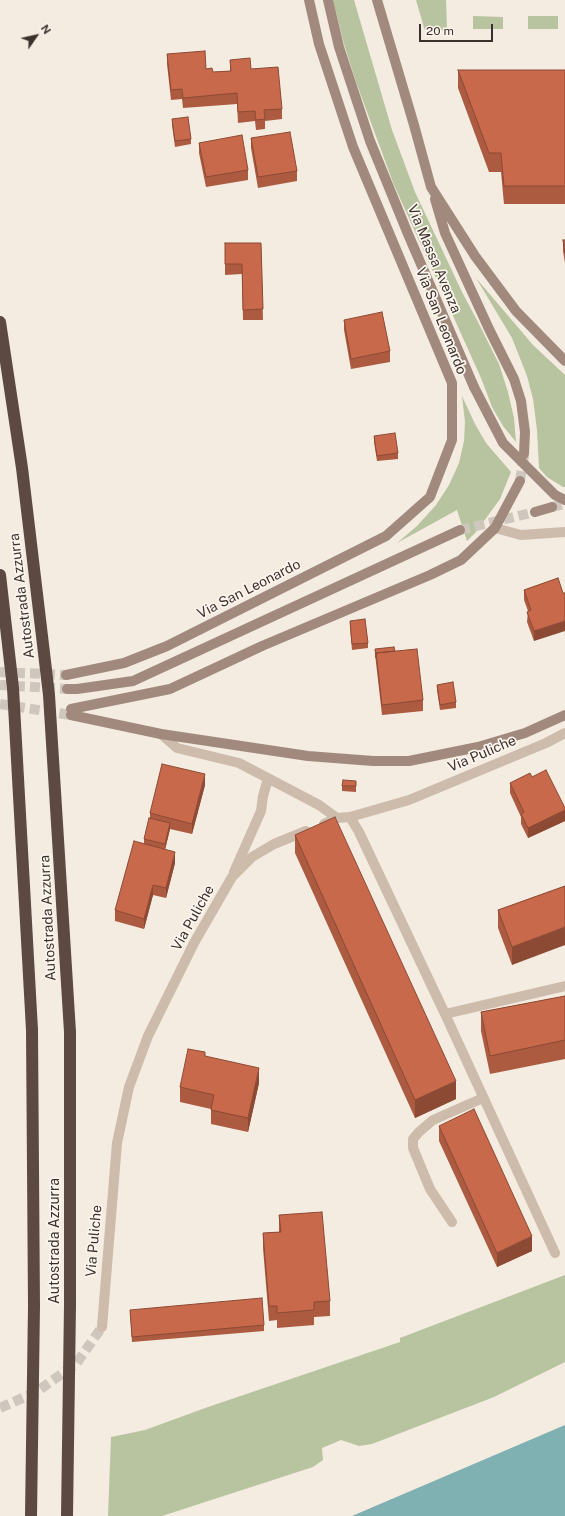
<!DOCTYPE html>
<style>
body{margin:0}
#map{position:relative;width:565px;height:1516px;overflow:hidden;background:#f4ebe1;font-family:"Public Sans",sans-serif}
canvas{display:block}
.north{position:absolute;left:16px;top:16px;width:40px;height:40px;-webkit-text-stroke:3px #fbf5ee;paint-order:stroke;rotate:56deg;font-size:11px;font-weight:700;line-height:16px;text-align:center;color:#3b302b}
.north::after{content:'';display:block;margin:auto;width:14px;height:18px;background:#3b302b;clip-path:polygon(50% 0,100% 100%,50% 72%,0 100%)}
.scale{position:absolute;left:419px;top:24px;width:74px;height:18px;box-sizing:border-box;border:2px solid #3b302b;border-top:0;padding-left:5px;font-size:12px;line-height:14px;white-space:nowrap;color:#3b302b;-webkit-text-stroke:3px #fbf5ee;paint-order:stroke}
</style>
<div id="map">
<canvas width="565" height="1516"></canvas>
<div class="north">N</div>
<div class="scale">20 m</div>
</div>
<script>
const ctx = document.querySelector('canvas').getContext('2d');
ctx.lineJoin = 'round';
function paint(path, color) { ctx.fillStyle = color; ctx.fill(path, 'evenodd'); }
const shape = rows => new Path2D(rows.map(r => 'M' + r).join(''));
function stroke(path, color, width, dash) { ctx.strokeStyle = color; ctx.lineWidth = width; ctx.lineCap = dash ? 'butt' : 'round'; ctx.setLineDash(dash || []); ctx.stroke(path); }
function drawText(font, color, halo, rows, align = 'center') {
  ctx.font = font + ' "Public Sans",sans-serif'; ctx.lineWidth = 3.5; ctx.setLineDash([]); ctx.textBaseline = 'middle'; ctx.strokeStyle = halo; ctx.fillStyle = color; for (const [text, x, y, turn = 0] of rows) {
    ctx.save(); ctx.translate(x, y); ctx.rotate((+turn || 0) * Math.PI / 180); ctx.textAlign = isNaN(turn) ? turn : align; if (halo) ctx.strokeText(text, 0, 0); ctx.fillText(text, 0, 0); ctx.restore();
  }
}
paint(shape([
 [333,0,354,0,392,130,415,192,462,292,479,324,499,364,508,392,514,418,516,442,503,426,492,407,481,378,394,185,356,82,344,44],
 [416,0,446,0,447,30,425,31],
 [473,16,503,17,503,29,473,29],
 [528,16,558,16,558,29,528,29],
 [476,278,533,345,565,375,565,487,563,487,547,477,539,468,537,430,533,399,527,376,512,338],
 [462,396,475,424,486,443,511,472,500,499,476,532,467,541,457,510,397,543,417,526,436,505,449,485,459,463,464,441,465,422],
 [565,1275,565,1362,494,1397,372,1444,359,1446,341,1440,322,1448,323,1460,313,1467,162,1516,108,1516,111,1437,145,1430,208,1407,400,1342,400,1338]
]), '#b8c4a0');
paint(shape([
 [565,1425,565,1516,352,1516]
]), '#7fb0b2');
stroke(shape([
 [0,1408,36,1392,76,1364,102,1327]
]), '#cfc6bd', 10, [10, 5]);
stroke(shape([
 [520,481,524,456],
 [552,507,565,504],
 [460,530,535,512],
 [0,672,66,675],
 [0,685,67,689],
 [0,704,71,715]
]), '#cfc6bd', 10, [10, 5]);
stroke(shape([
 [452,1222,430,1189,413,1148,413,1139,419,1132,433,1120,483,1098]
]), '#cdbbac', 10);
stroke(shape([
 [495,528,521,535,565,532],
 [161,734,177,748,239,763,319,805,337,818],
 [350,817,359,832,445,1014,565,986],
 [324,824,337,818,350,817,409,800,546,743,565,733],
 [234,872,261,811,263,796,268,779],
 [445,1014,555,1253],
 [102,1327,117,1143,129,1087,148,1036,194,943,232,877,252,857,274,844,306,831]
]), '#cdbbac', 10);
stroke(shape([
 [328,0,339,47,370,141,408,234,474,387],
 [377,0,414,125,431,187,475,256,516,311,565,361],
 [435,199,445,233,489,329,514,379,521,401,525,432,524,454],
 [535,512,552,507],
 [66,675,124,663,167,646,386,536,430,497,452,440,452,383,353,147,319,44,309,0],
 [67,689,77,689,133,681,460,530],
 [71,709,170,689,262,646,430,575,461,560,495,528,520,481],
 [71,715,161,734,308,756,373,761,409,761,478,747,525,733,565,715]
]), '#a18a7d', 10);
stroke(shape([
 [32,1030,34,1306],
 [70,1032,70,1305]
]), '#5c4a42', 12);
stroke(shape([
 [474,387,503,443,555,495,565,500]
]), '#a18a7d', 10);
stroke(shape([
 [0,322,22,468,49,695,70,1032],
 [0,575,13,688,32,1030],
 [31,1516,34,1306],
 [67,1516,70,1305]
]), '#5c4a42', 12);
paint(shape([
 [167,54,206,69,213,72,230,71,230,60,251,69,282,109,282,119,265,121,265,129,256,130,255,121,238,123,237,104,183,108,182,99,171,100,167,64],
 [458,70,565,70,565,204,504,204,501,172,489,172,458,88],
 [172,119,191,139,191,144,175,147,172,125],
 [251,138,297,171,297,181,258,188,251,148],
 [199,143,248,170,248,180,206,187,199,153],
 [563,240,565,240,565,263,563,251],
 [225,243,261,243,263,320,243,320,242,274,225,275],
 [344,320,390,351,390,362,351,369,344,330],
 [374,436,398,453,398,459,377,461,374,442],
 [558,578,534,641,527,622,528,611,524,600,524,590],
 [350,621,368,643,368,648,352,650,350,627],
 [375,649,395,651,423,700,423,711,382,715,375,654],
 [437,685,456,702,456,708,440,710,437,690],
 [532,777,565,808,565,821,528,838,521,824,521,817,510,793,510,783],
 [205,785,192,834,170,829,165,849,175,863,166,898,153,895,144,929,115,921,115,910,144,843,144,839,150,818,150,813],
 [342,786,356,786,356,792,342,791],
 [295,835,456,1099,415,1118,295,853],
 [565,886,512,965,498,928,498,910],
 [565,996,565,1059,490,1074,481,1031,481,1012],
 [205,1057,259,1083,248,1132,211,1124,211,1109,180,1102,180,1087],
 [439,1126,532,1251,497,1267,439,1141],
 [279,1215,330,1301,330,1316,314,1317,314,1325,277,1328,277,1320,269,1321,263,1248,263,1233,279,1232],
 [130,1310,264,1325,264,1331,132,1342]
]), '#ac5a40');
paint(shape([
 [565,621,565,631,534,641,534,631],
 [205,774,205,785,192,834,192,824],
 [565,810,565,821,528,838,528,828],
 [170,823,170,829,165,850,165,844],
 [175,852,175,863,166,898,166,888],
 [153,885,153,895,144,929,144,919],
 [565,927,565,945,512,965,512,947],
 [259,1068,259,1083,248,1132,248,1118],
 [456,1081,456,1099,415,1118,415,1100],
 [532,1236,532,1251,497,1267,497,1253]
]), '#8c4a34');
const building = shape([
 [205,51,206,69,212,68,213,72,231,71,230,60,250,58,251,69,278,67,282,109,264,110,265,119,256,120,255,111,238,112,237,93,183,98,182,89,171,90,167,54,205,51],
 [458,70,565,70,565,186,504,186,501,153,489,153,458,70],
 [188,117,191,139,175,141,172,119,188,117],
 [290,132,297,171,258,177,251,138,290,132],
 [242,135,248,170,206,177,199,143,242,135],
 [563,240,565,240,565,253,563,240],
 [225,243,261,243,263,309,243,310,242,264,225,264,225,243],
 [382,312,390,351,351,359,344,320,382,312],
 [395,433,398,453,377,456,374,436,395,433],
 [558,578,563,593,565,593,565,621,534,631,527,612,531,610,524,590,558,578],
 [365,619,368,643,352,644,350,621,365,619],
 [394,647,395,651,376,653,376,658,375,649,394,647],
 [417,649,423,700,382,705,376,653,417,649],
 [453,682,456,702,440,705,437,685,453,682],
 [162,764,205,774,192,824,150,813,162,764],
 [546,770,565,808,565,810,528,828,521,814,524,812,510,783,530,773,532,777,546,770],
 [343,780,356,781,356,786,342,786,343,780],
 [335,817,456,1081,415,1100,295,835,335,817],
 [149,818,170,823,165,844,144,839,149,818],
 [134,841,175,852,166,888,153,885,144,919,115,910,134,841],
 [565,886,565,927,512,947,498,910,565,886],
 [565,996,565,1040,490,1056,481,1012,565,996],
 [188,1049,205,1052,205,1056,259,1068,248,1118,211,1110,214,1095,180,1087,188,1049],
 [474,1109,532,1236,497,1253,439,1126,474,1109],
 [322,1212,330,1301,314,1302,314,1310,277,1313,277,1306,269,1306,263,1233,281,1232,279,1215,322,1212],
 [262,1298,264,1325,132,1337,130,1310,262,1298]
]);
paint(building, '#c8694b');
stroke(building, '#8c4a34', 1);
drawText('14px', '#3b302b', '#fbf5ee', [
 ["Via Massa Avenza",434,259,67],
 ["Via San Leonardo",441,321,68],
 ["Via San Leonardo",249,589,-27],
 ["Autostrada Azzurra",22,596,-97],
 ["Via Puliche",482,754,-23],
 ["Autostrada Azzurra",48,918,-93],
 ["Via Puliche",193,918,-61],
 ["Autostrada Azzurra",55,1241,-90],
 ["Via Puliche",94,1241,-85]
]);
</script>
